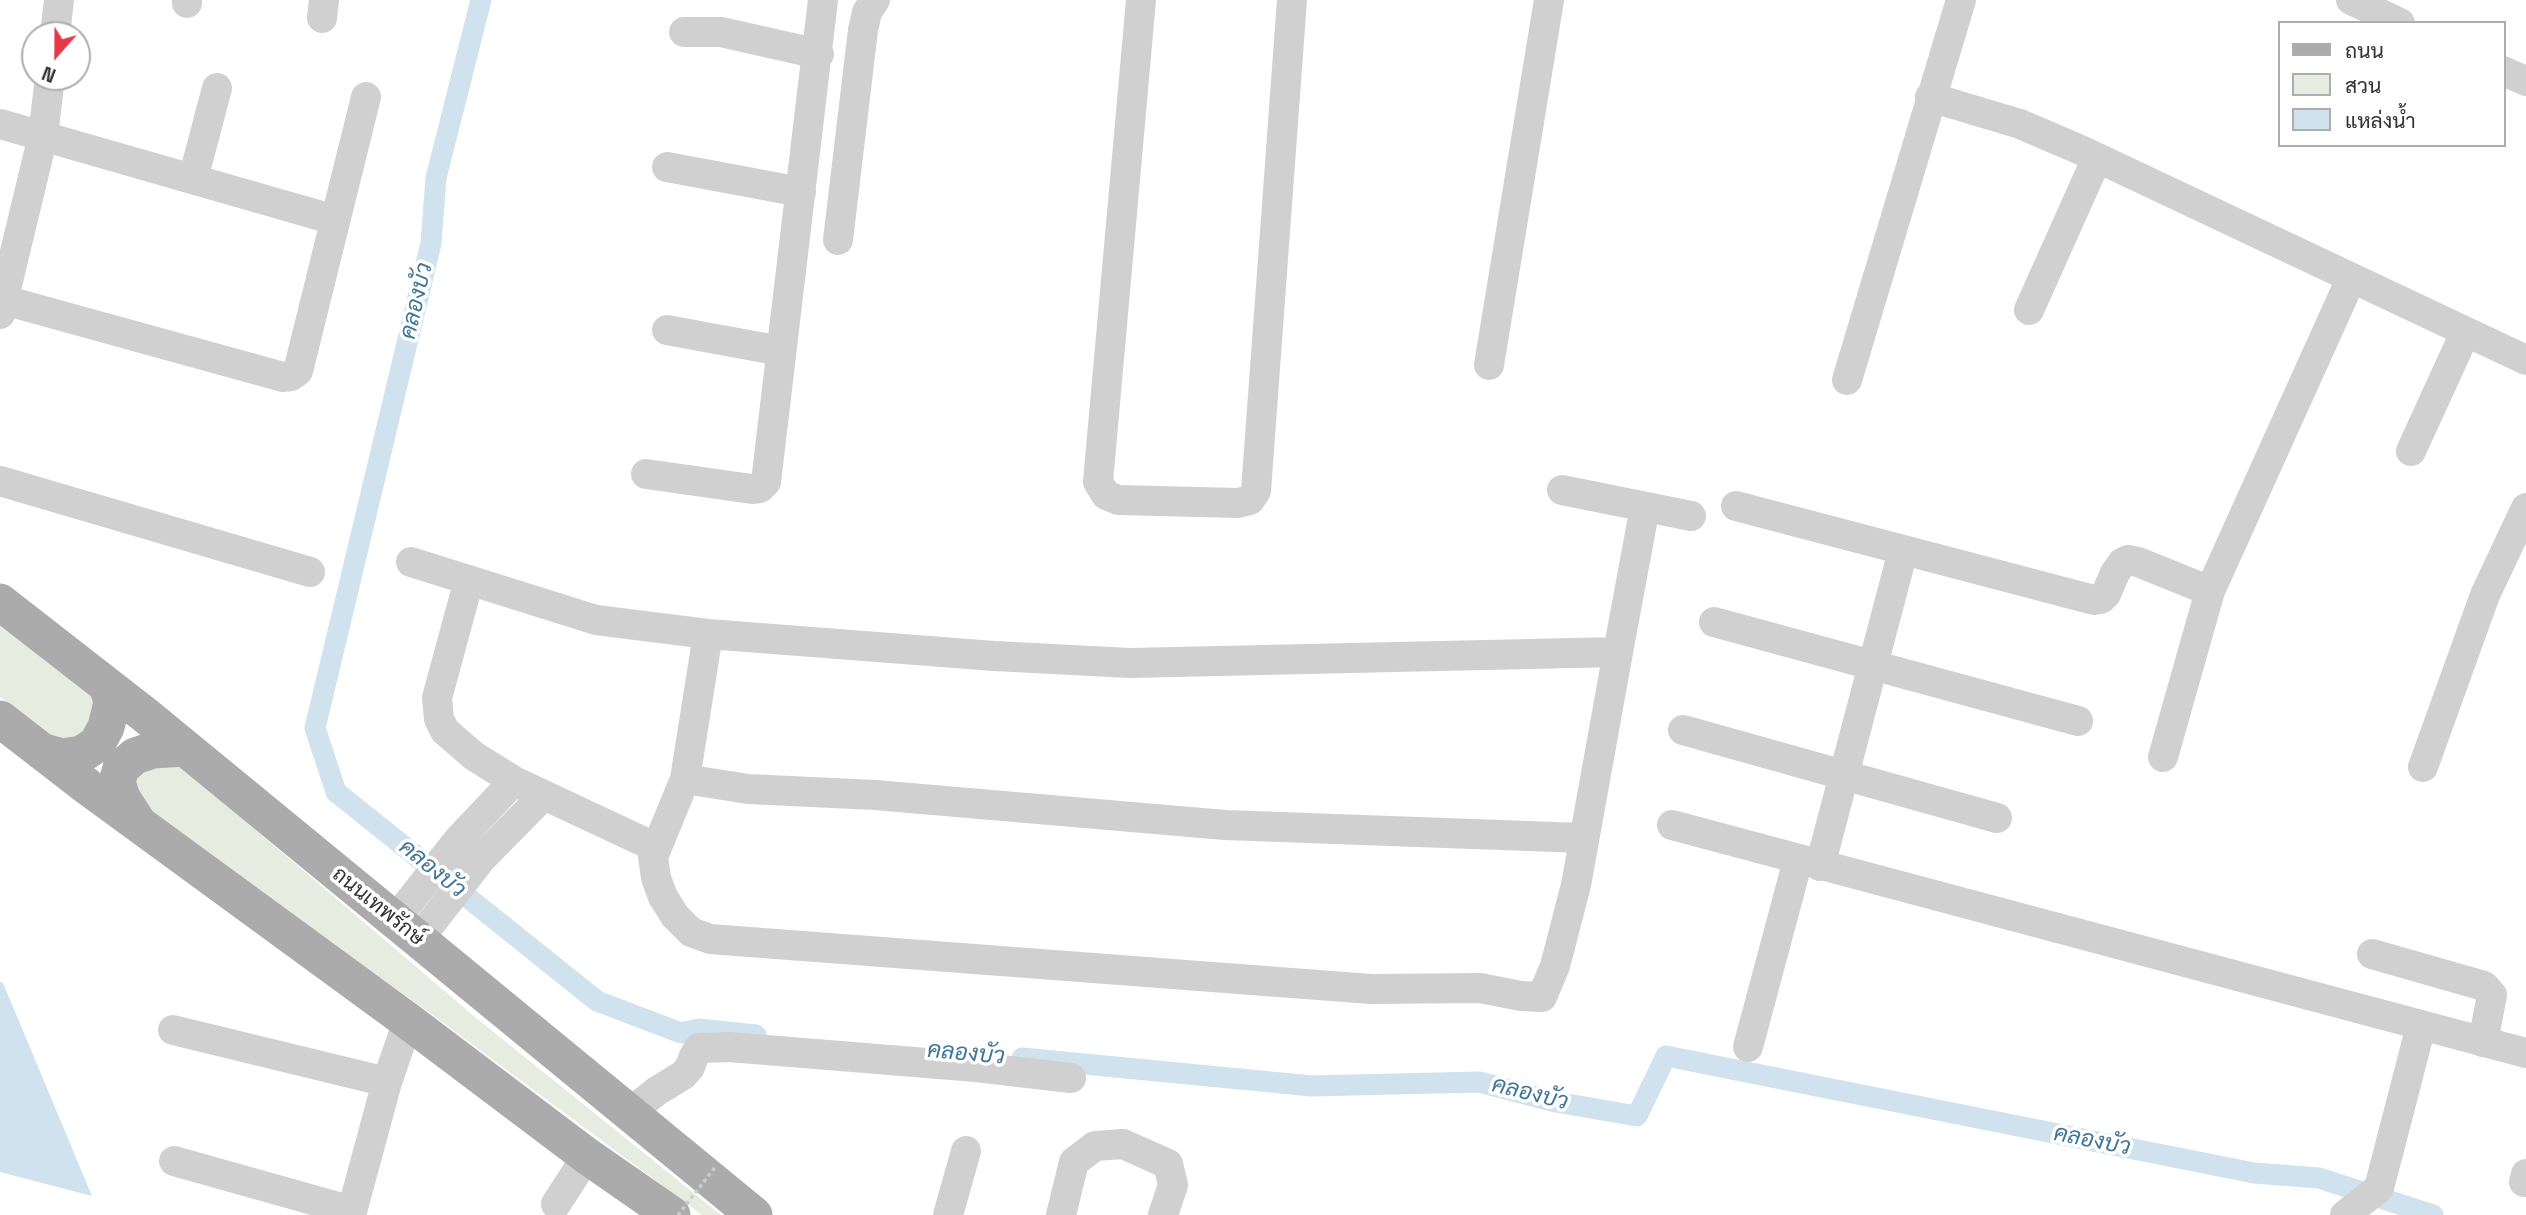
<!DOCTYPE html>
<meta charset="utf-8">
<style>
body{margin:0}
#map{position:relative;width:2526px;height:1215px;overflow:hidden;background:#fff;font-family:"Space Grotesk",Sarabun,sans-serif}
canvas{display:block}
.legend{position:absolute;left:2278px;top:21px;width:228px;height:126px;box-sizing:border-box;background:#fff;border:2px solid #adadad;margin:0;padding:9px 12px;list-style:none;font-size:21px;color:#333}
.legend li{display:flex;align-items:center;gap:14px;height:35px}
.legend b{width:35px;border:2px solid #adadad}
.north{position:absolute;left:21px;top:21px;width:70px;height:70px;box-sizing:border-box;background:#fff;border:2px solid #adadad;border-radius:50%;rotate:201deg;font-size:19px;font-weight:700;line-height:28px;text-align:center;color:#333}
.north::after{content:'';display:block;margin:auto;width:24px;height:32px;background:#e63946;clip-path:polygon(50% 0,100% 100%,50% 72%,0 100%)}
</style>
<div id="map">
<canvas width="2526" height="1215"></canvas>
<ul class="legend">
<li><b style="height:9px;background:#ababab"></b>ถนน</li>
<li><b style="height:19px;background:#e6ecdf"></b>สวน</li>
<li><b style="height:19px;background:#cfe2ee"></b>แหล่งน้ำ</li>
</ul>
<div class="north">N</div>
</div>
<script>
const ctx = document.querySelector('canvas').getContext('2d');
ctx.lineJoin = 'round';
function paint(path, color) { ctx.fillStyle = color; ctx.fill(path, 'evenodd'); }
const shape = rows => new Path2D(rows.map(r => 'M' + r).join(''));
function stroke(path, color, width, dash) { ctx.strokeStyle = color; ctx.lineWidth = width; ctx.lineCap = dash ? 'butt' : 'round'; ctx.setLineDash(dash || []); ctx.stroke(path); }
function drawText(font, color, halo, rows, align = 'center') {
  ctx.font = font + ' "Space Grotesk",Sarabun,sans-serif'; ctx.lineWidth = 7; ctx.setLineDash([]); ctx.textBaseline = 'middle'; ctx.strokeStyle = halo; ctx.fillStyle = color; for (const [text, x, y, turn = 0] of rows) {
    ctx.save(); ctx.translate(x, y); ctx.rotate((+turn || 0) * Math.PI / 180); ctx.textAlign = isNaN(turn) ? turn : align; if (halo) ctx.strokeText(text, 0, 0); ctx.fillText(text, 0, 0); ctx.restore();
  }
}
paint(shape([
 [0,623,98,698,85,742,58,742,0,697],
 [171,760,196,779,475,1017,721,1215,702,1215,430,1013,140,807,131,775]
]), '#e6ecdf');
paint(shape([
 [0,982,3,983,92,1196,0,1172]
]), '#cfe2ee');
stroke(shape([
 [481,0,436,178,431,243,315,728,336,792,597,1001,681,1033,699,1029,756,1035],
 [1022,1058,1312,1086,1479,1082,1556,1102,1637,1116,1666,1056,2254,1173,2319,1178,2433,1215]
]), '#cfe2ee', 21);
stroke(shape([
 [1141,0,1098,482,1106,495,1118,500,1238,503,1250,500,1256,491,1292,0],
 [2351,0,2400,23],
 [187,3,187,0],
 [322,18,324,0],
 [684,32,721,32,819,54],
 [55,35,59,0],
 [2503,71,2526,81],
 [1930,97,2020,124,2083,151,2526,360],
 [0,124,335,220],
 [667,167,801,192],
 [193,179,217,88],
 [838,240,863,30,867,12,875,0],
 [0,299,283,377,291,376,298,371,366,97],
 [2029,310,2097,158],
 [0,314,43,136,50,77],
 [667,330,781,351],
 [1489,365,1549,0],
 [1847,380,1961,0],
 [2411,451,2465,333],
 [646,474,752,489,760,488,766,482,823,0],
 [0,481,310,572],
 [1562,490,1691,516],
 [1736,506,2094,600,2101,599,2106,594,2115,573,2122,563,2128,560,2138,562,2210,591],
 [411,562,596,620,708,634,994,656,1130,663,1618,652,1576,885,1555,966,1542,997,1521,996,1480,988,1371,989,710,939,691,932,675,916,663,897,656,878,653,857,685,779,708,634],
 [469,580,437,698,439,719,445,731,474,756,514,781,657,848],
 [1714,622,2078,721],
 [1618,652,1645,507],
 [1683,730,1997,818],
 [2163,757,2210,591,2351,279],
 [2423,767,2485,595,2526,508],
 [685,779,748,789,875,795,1225,825,1583,838],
 [1672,825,2526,1053],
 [1820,866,1903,551],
 [394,921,459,839,514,781],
 [418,940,481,859,543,796],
 [2372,954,2484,986,2492,995,2483,1042],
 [173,1030,387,1082,351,1215],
 [1748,1047,1798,860],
 [387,1082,408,1021],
 [629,1113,657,1091,683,1075,690,1067,694,1056,699,1048,729,1047,976,1067,1071,1078],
 [174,1161,352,1211],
 [2524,1182,2526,1174],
 [556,1204,587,1156],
 [948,1215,966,1151],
 [1061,1215,1074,1162,1095,1146,1123,1144,1168,1164,1173,1185,1163,1215],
 [2345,1215,2379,1188,2421,1026]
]), '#d0d0d0', 30);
stroke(shape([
 [0,602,145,715,754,1215],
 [0,719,88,787,408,1021,587,1156,672,1215],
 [41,751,62,757,82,754,97,744,106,727,112,703,108,687],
 [137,821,122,798,117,782,121,768,135,756,153,750,185,748]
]), '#ababab', 37);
stroke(shape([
 [678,1215,716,1166]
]), '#cdcdcd', 3.5, [3.5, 3.5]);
drawText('21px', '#333', '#fff', [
 ["ถนนเทพรักษ์",378,907,39]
]);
drawText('italic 23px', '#3f7597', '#fff', [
 ["คลองบัว",417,301,-77],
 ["คลองบัว",432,869,39],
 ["คลองบัว",966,1054,5],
 ["คลองบัว",1530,1094,14],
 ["คลองบัว",2092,1141,11]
]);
</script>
